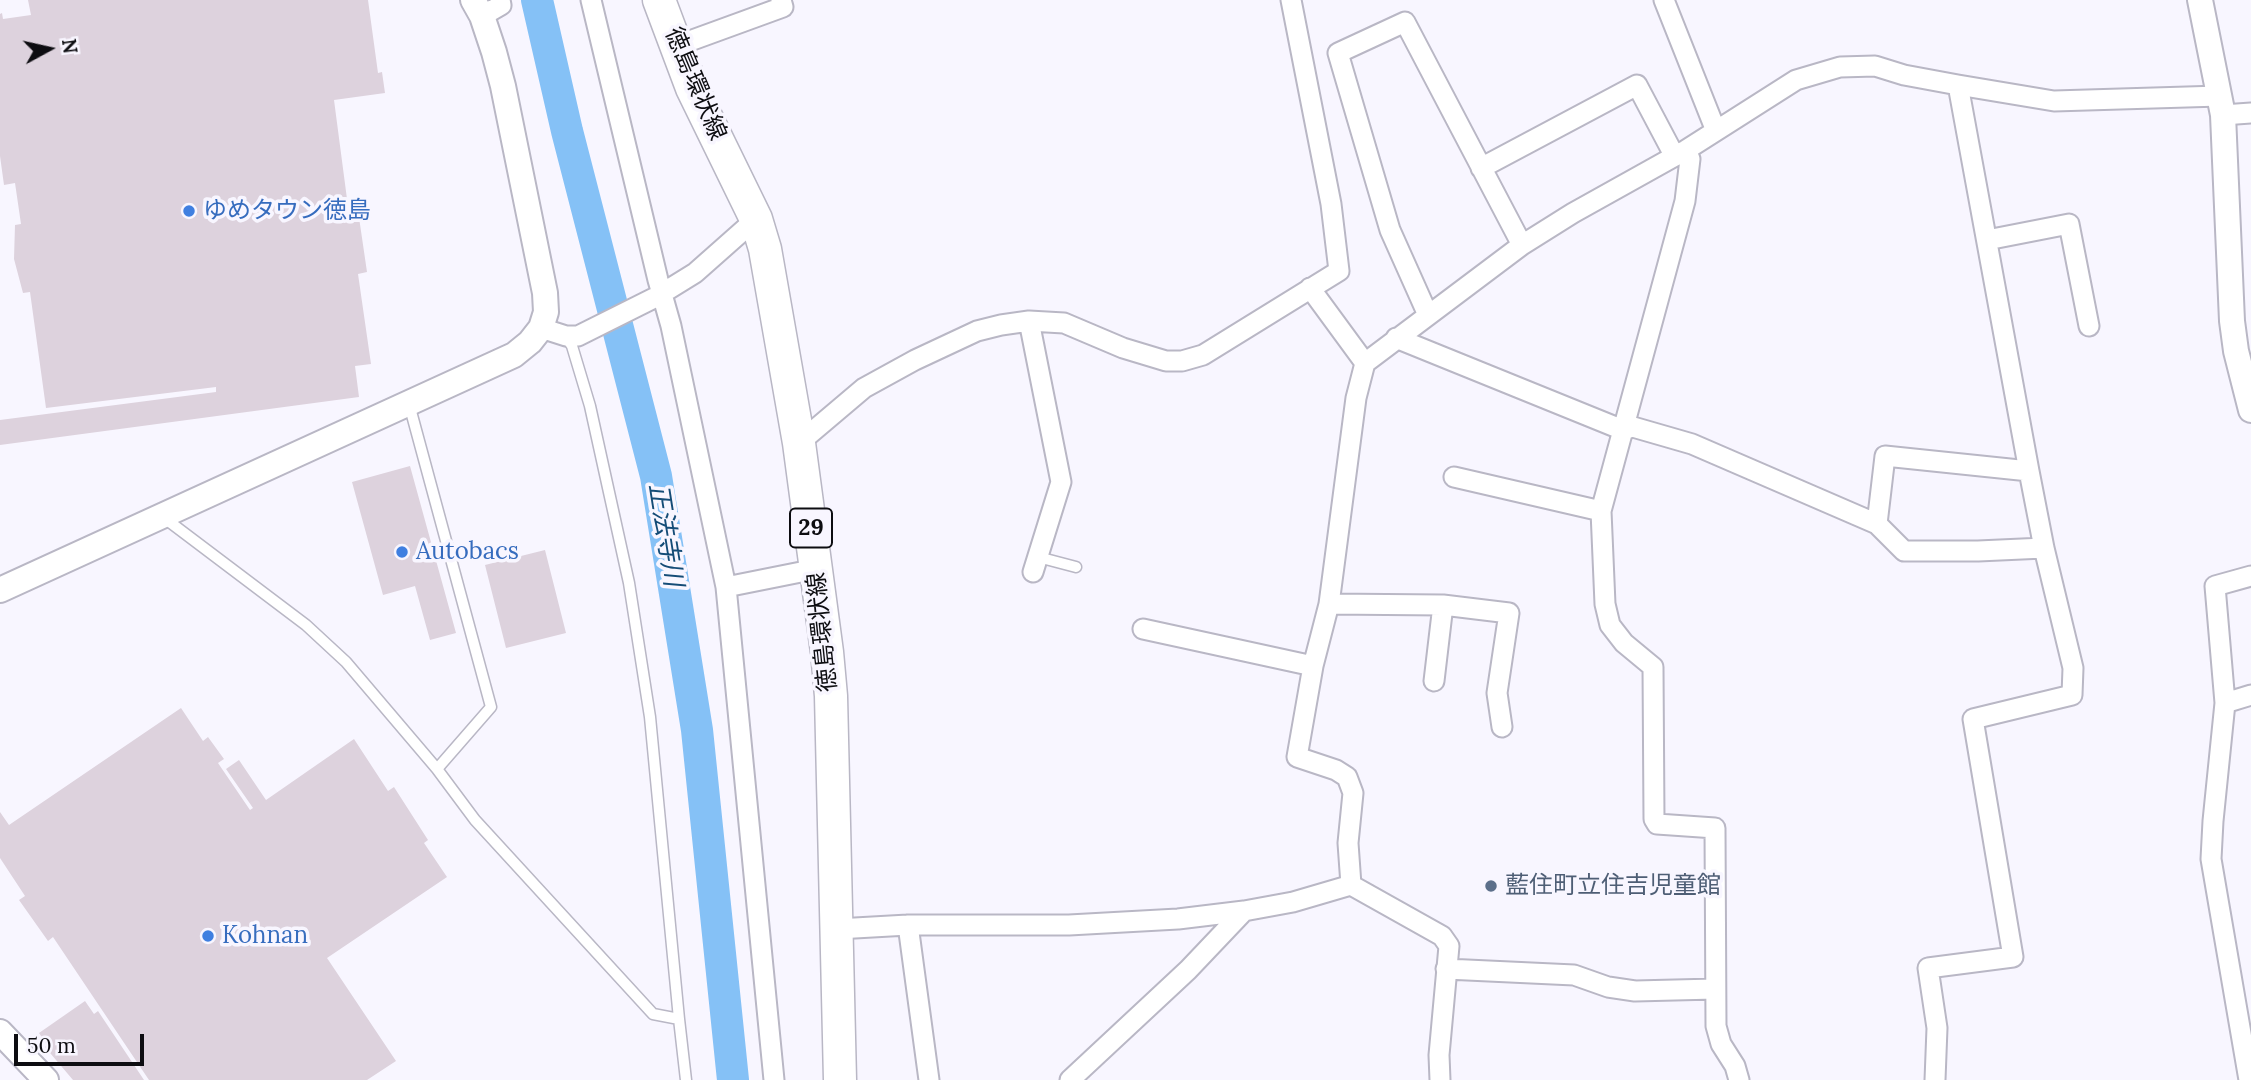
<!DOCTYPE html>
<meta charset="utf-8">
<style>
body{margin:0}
#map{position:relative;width:2251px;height:1080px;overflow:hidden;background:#f8f6ff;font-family:Lora,serif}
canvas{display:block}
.north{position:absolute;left:14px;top:14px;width:70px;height:70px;-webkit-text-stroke:5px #f8f6ff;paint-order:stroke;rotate:82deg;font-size:19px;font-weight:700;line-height:28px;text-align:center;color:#0d0d11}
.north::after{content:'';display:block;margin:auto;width:24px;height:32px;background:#0d0d11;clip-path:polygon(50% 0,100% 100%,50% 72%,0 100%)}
.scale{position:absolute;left:14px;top:1034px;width:130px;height:32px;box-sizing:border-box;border:4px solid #0d0d11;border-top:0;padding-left:9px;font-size:21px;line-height:24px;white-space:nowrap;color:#0d0d11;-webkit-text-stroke:5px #f8f6ff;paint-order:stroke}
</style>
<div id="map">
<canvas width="2251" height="1080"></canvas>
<div class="north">N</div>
<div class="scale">50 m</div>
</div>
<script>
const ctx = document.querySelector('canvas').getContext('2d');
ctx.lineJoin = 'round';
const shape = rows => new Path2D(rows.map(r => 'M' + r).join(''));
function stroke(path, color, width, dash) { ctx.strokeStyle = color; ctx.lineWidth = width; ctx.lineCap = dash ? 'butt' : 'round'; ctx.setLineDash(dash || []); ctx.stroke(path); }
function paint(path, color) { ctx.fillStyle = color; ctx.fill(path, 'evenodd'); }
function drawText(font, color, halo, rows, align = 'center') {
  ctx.font = font + ' Lora,"Noto Sans JP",serif'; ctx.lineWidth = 7; ctx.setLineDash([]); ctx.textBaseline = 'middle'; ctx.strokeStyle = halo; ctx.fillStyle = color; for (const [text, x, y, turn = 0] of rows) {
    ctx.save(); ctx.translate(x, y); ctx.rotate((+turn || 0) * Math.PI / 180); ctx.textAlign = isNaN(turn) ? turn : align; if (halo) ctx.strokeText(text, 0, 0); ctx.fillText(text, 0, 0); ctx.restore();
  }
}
stroke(shape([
 [537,0,567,131,656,476,697,730,733,1080]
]), '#85c1f6', 32);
paint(shape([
 [28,0,368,0,378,73,382,72,385,93,334,100,347,199,356,197,367,272,358,274,371,364,355,366,359,397,0,445,0,420,216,392,216,387,46,408,30,292,23,293,14,259,15,225,21,224,15,183,4,185,0,156,0,14,2,13,3,19,31,15],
 [410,466,456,633,430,640,415,586,383,595,352,482],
 [545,550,566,633,506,648,485,565],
 [181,708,203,741,208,737,224,759,218,763,250,810,253,808,226,769,239,760,266,800,354,739,388,791,394,787,428,840,424,843,447,877,327,958,396,1061,367,1080,149,1080,53,937,48,941,19,900,25,896,0,858,0,812,9,825],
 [85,1001,94,1014,98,1011,144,1080,73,1080,45,1047,47,1045,39,1033]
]), '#ddd2dd');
const service = shape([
 [566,337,572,346,590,406,629,583,650,717,679,1019],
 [409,404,491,707,437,769,475,820,653,1014,679,1019,686,1080],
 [163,517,306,625,346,662,437,769],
 [1038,557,1076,567]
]);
const minor = shape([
 [591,0,658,280,671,326,726,587,774,1080],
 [1664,0,1716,131],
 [482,16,501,5,500,0],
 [676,46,783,7,781,0],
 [2223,115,2251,113],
 [1686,150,1690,159,1685,201,1601,511,1605,604,1610,625,1624,643,1653,667,1654,819,1657,824,1715,828,1716,1026,1721,1044,1735,1066,1739,1080],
 [1481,168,1637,85,1674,155],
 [1987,240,2069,224,2089,326],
 [1310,288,1365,363],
 [661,294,695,273,756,219],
 [1428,315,1390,230,1338,53,1405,22,1522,245],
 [1029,321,1061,482,1033,572],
 [541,328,566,336,578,336,654,298],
 [1396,338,1623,430,1633,427,1692,444,1877,524,1904,551,1978,551,2044,548],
 [799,443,864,388,915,360,977,331,1001,325,1029,321,1064,323,1123,348,1166,361,1182,361,1203,355,1339,271,1331,204,1291,0],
 [1454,477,1601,511],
 [1877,524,1885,456,2029,471],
 [726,587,816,569],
 [1329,604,1443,605,1509,613,1497,693,1502,727],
 [1143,629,1313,666],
 [1434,681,1443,605],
 [2225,703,2251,695],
 [1351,885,1348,843,1353,793,1347,777,1336,770,1297,757,1313,666,1329,604,1356,398,1365,363,1522,245,1573,213,1686,150,1796,80,1840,67,1875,66,1904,75,1958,85,2054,101,2220,96],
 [908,925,929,1080],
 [837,929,908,925,1069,925,1178,919,1244,911,1293,902,1351,885,1442,936,1449,946,1439,1055,1440,1080],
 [1446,969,1574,975,1608,987,1635,991,1715,989],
 [1070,1080,1188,970,1244,911],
 [1935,1080,1937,1028,1928,968,2013,957,1973,719,2072,695,2073,668,2044,548,2029,471,1958,85],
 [2249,1080,2211,859,2213,821,2225,703,2215,586,2251,576]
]);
const tertiary = shape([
 [2200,0,2223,115,2232,321,2236,351,2251,410],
 [0,590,514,355,530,342,541,328,546,312,545,293,503,86,494,52,482,16,473,0],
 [0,1032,46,1080]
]);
const primary = shape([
 [659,0,692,88,756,219,765,249,799,443,827,652,831,696,840,1080]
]);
stroke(service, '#b9b7c5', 13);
stroke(minor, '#b9b7c5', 23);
stroke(tertiary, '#b9b7c5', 28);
stroke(primary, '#b9b7c5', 35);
stroke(service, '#fff', 10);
stroke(minor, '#fff', 19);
stroke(tertiary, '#fff', 24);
stroke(primary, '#fff', 32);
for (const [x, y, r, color] of [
 [189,211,7,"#3f7fe0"],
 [402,552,7,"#3f7fe0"],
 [1491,886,7,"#5c6f8a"],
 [208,936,7,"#3f7fe0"]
]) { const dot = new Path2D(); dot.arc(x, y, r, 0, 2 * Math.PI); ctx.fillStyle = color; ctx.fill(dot); stroke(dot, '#f8f6ff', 2.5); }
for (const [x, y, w] of [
 [811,528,42]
]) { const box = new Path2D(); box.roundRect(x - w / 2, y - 19.5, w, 39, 5); ctx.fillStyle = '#f8f6ff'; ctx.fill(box); stroke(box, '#0d0d11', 2); }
drawText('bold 23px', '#0d0d11', null, [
 ["29",811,528]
]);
drawText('24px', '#0d0d11', '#f8f6ff', [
 ["徳島環状線",695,84,67],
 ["徳島環状線",823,632,-96]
]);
drawText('24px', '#366cbe', '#f8f6ff', [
 ["ゆめタウン徳島",203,211],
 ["Autobacs",416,552],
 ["Kohnan",222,936]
], 'left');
drawText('24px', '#4e5e75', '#f8f6ff', [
 ["藍住町立住吉児童館",1505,886]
], 'left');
drawText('italic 26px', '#144c77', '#f8f6ff', [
 ["正法寺川",665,535,81]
]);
</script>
